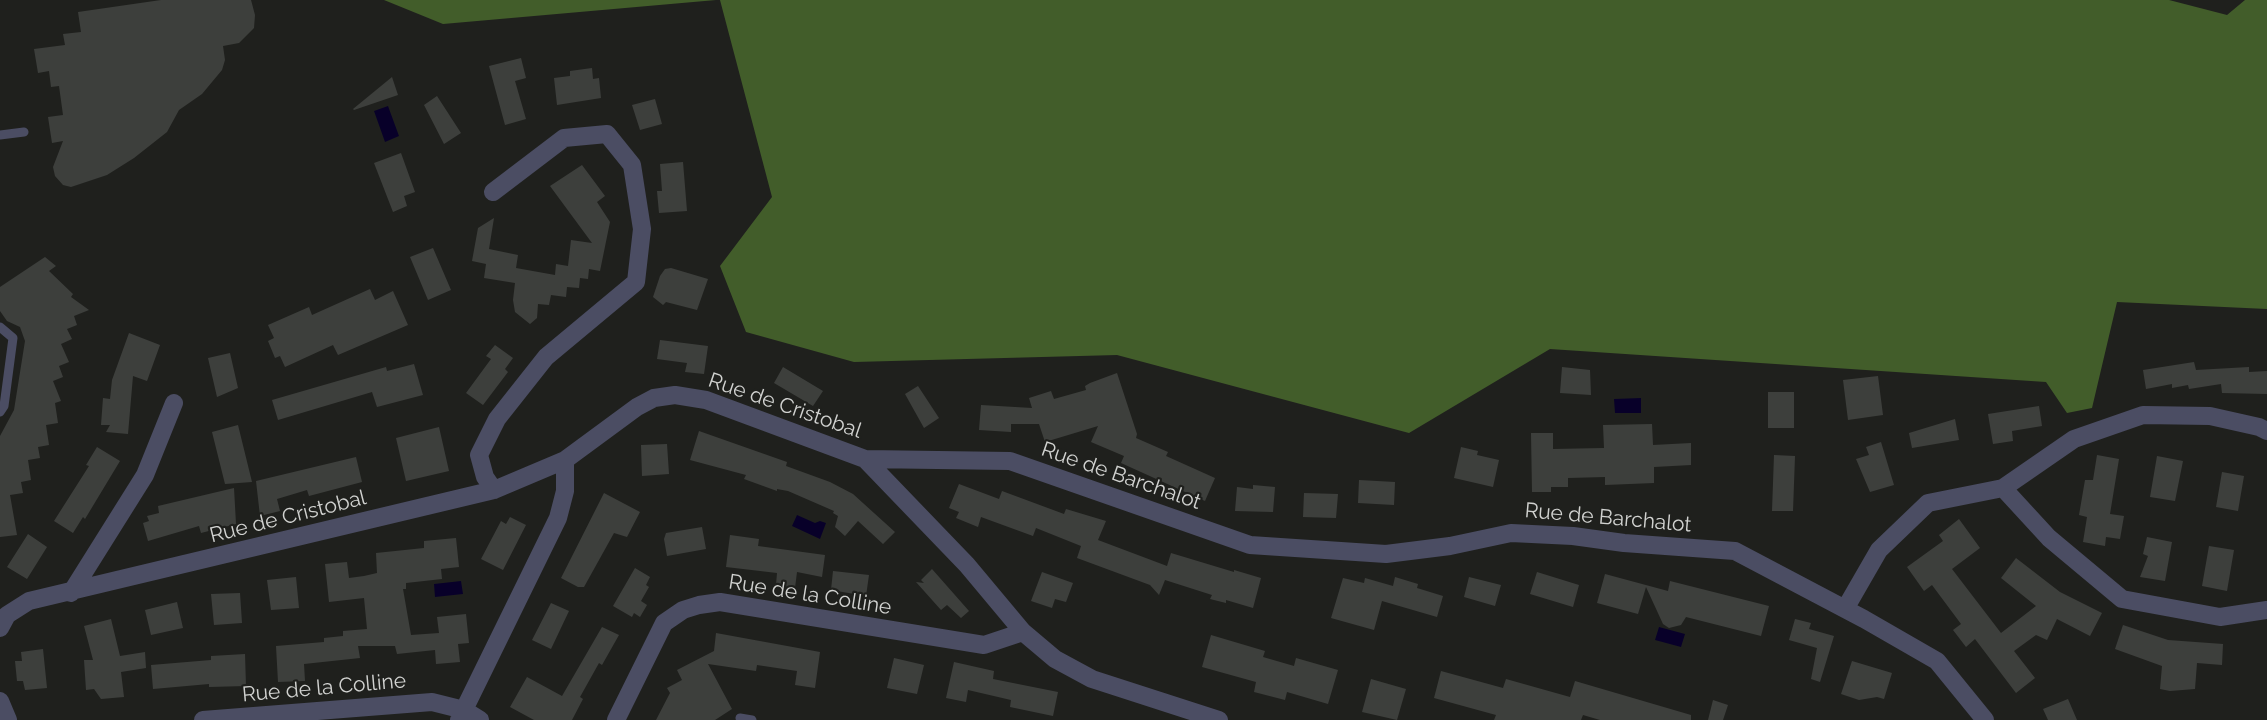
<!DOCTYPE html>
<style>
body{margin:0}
canvas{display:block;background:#1f201d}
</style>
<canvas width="2267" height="720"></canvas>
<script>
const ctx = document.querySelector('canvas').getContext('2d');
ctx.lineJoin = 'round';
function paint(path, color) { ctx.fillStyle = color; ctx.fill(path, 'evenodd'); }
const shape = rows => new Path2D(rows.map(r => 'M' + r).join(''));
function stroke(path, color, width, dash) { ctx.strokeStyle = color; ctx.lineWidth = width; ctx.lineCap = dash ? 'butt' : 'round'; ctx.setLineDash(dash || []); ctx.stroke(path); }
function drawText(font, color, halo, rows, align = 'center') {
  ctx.font = font + ' Raleway,sans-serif'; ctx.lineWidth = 4.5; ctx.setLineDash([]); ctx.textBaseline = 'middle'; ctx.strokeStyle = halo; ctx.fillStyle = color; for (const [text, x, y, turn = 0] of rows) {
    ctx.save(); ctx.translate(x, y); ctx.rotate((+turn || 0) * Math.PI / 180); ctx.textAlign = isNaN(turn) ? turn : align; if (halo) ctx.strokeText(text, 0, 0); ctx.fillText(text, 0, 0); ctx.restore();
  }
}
paint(shape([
 [384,0,716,0,443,24],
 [720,0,2169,0,2227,15,2245,0,2267,0,2267,309,2117,302,2092,408,2067,413,2046,382,1550,349,1409,433,1117,355,854,362,746,332,720,266,772,197]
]), '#425d2a');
paint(shape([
 [388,106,399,136,385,142,374,111],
 [1641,398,1641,413,1615,413,1614,399],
 [797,515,815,523,820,521,826,523,820,539,792,526],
 [461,581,463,594,435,597,434,584],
 [1659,627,1685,634,1681,647,1655,640]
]), '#080029');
paint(shape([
 [161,0,251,0,255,15,254,28,239,43,223,46,225,60,222,70,202,94,179,110,167,132,134,158,107,175,71,187,63,185,55,176,53,167,63,141,52,143,48,117,63,115,59,86,51,87,49,71,38,73,34,49,65,45,63,34,81,32,78,12],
 [521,58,526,78,515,81,526,119,505,125,489,66],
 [592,68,593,79,599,78,601,98,557,105,554,78,570,76,570,71],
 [392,77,398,95,354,110,353,109],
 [437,96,461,133,444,144,424,105],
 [655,99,662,124,640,130,632,105],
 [401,153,415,192,404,196,407,206,393,212,374,163],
 [683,162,687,211,659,213,657,191,662,191,660,164],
 [582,165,605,196,597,202,610,222,600,271,589,269,588,279,580,278,579,288,567,287,566,297,551,295,549,305,538,304,537,318,530,324,515,312,513,300,515,283,484,278,486,264,472,261,478,228,494,218,489,249,518,255,516,268,555,275,556,264,568,266,571,240,592,243,550,186],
 [433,248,451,290,428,300,410,257],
 [45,257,56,266,49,271,73,294,71,297,89,310,74,316,77,325,67,329,72,339,61,344,69,362,59,366,63,377,53,381,61,401,55,403,58,423,46,425,49,445,38,447,40,458,28,460,31,480,21,482,23,493,10,495,17,535,0,537,0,436,14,410,25,341,20,327,7,321,0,311,0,287],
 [671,268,708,279,697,310,666,302,663,305,653,297,660,276,665,269],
 [370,289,375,300,393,291,408,325,338,355,333,345,285,367,280,356,275,358,268,341,274,338,268,325,309,307,312,315],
 [129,333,160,345,147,381,133,376,128,434,106,432,110,425,101,425,103,398,110,399,112,380],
 [660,340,708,346,704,374,685,372,687,363,657,359],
 [495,345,513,358,505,369,508,372,483,405,466,393,491,359,486,356],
 [230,353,238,388,217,397,208,358],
 [2194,362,2196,370,2249,367,2249,372,2267,371,2267,394,2222,393,2221,384,2189,389,2188,385,2172,388,2172,384,2146,389,2143,370],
 [414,364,423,395,377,407,372,392,278,420,272,400,386,367,387,371],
 [783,367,823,391,813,406,774,383],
 [1562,367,1590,370,1591,395,1560,393],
 [1117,373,1137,434,1136,438,1168,452,1166,456,1215,478,1205,501,1121,463,1124,456,1091,442,1098,426,1045,442,1039,424,1011,424,1011,432,979,430,981,405,1032,408,1029,398,1051,391,1054,399,1086,390,1085,386,1090,383],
 [1878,376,1883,415,1848,420,1843,380],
 [918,386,939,418,924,428,905,394],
 [1768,392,1794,392,1794,428,1768,428],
 [2039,406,2042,426,2012,431,2013,441,1993,444,1988,414],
 [1955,419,1959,440,1912,448,1909,433],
 [1652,424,1653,445,1691,443,1691,465,1654,467,1654,483,1605,485,1605,477,1568,478,1568,487,1551,487,1551,492,1532,492,1531,433,1553,433,1553,449,1604,448,1603,425],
 [238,425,252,482,225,484,212,432],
 [439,427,449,471,406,481,396,438],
 [699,431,787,462,786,466,830,482,853,494,895,532,883,544,858,521,845,536,835,527,838,516,833,513,834,511,788,491,777,489,777,491,744,479,746,475,690,460],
 [1881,442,1894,485,1870,492,1856,459,1869,455,1866,447],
 [667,444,669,474,642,476,641,445],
 [97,447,120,461,85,519,83,517,73,533,54,521,89,466,86,465],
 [1461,447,1478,451,1477,455,1499,460,1493,487,1454,478],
 [1774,455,1795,456,1793,511,1772,511],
 [2097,455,2119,459,2110,514,2124,516,2120,539,2106,537,2105,546,2083,542,2087,517,2079,515,2085,480,2093,480],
 [2157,456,2183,461,2175,501,2150,497],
 [356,457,362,482,309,496,307,490,277,499,280,511,260,516,256,481],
 [2222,472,2244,476,2238,511,2216,507],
 [1359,480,1395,482,1394,505,1358,503],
 [959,484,999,499,1002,491,1064,514,1066,509,1106,521,1098,540,1167,566,1171,553,1234,572,1234,570,1261,578,1253,608,1226,600,1226,603,1210,599,1212,595,1165,580,1159,595,1150,585,1077,558,1081,546,1036,528,1033,536,981,517,978,527,956,518,959,512,949,508],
 [1253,485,1275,487,1273,512,1235,511,1237,487,1253,489],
 [234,488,236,524,201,533,199,526,148,541,143,523,149,521,147,516,159,513,158,506],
 [604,493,640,512,627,537,614,533,584,587,578,587,561,578],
 [1304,493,1338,494,1336,518,1303,517],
 [510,517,526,525,503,570,481,559,501,521,506,524],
 [1959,519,1980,548,1952,569,2001,633,2036,606,2001,578,2016,558,2060,592,2102,613,2090,636,2057,619,2047,640,2036,635,2014,651,2035,678,2016,693,1975,639,1966,647,1953,630,1961,624,1932,585,1924,591,1907,567,1943,541,1939,535],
 [702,527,706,549,667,556,664,539,666,533],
 [28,534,47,547,27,579,7,567],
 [730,535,759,539,758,546,825,555,822,577,797,572,795,588,776,585,777,573,726,567],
 [2147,537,2172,542,2165,581,2140,577,2148,556,2143,554],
 [456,538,459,567,441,569,442,579,406,583,406,589,403,589,411,635,439,633,437,617,466,614,469,643,458,644,460,662,436,664,435,650,397,654,395,646,358,646,360,658,304,664,305,681,278,682,276,646,324,642,324,638,343,636,343,631,367,629,364,598,329,602,325,564,347,562,349,578,364,576,377,573,376,553,424,548,424,541],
 [2209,546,2234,550,2227,591,2202,586],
 [635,568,650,577,646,585,649,587,641,601,647,605,640,617,634,613,632,617,613,606],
 [932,569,969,611,961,618,947,605,941,610,916,582,924,583,921,580],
 [833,571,869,575,866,596,831,590],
 [1042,572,1073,583,1066,602,1055,599,1052,608,1031,601],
 [1537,572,1579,585,1573,607,1530,594],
 [1605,574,1668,591,1670,581,1769,606,1761,636,1686,617,1681,625,1669,628,1663,624,1646,587,1638,614,1597,603],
 [296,577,299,608,271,610,267,580],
 [1395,577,1418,584,1417,588,1443,596,1437,617,1382,601,1374,630,1331,618,1343,578,1364,583,1365,578,1393,586],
 [1469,577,1501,585,1495,606,1464,597],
 [240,593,242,623,214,625,211,594],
 [177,602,183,628,151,635,145,610],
 [551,603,569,611,551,649,532,640],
 [111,619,120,656,145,652,146,668,121,672,124,697,101,699,94,689,86,690,84,660,93,660,84,626],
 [1795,619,1811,623,1809,629,1834,636,1820,682,1811,679,1817,648,1789,640],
 [2123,625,2168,640,2223,644,2222,665,2197,663,2195,689,2170,691,2160,689,2162,666,2115,649],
 [602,627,619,635,602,665,599,663,580,697,583,699,572,720,534,720,510,707,527,677,562,696],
 [716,633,820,652,815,688,795,685,797,671,757,665,756,671,708,664,732,709,715,720,656,720,670,693,667,688,682,680,677,670,714,651],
 [1211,635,1265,651,1263,657,1294,666,1296,658,1338,670,1328,704,1287,692,1285,700,1254,692,1256,682,1202,667],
 [43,649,47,688,25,690,23,681,17,681,15,661,22,661,21,652],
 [245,654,246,686,209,687,209,684,153,689,151,665,211,660,211,656],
 [894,658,924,665,917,694,887,688],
 [1852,661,1892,673,1884,699,1877,697,1859,700,1841,694],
 [954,662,994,671,993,679,1058,692,1053,716,1010,707,1011,700,968,690,966,702,946,698],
 [1441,671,1503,688,1506,679,1570,697,1575,681,1691,715,1691,720,1600,720,1583,715,1581,720,1494,720,1496,715,1434,698],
 [1371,679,1406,689,1397,720,1362,712],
 [2068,699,2077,720,2048,720,2043,709],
 [1713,700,1728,705,1723,720,1708,720]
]), '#3d3f3c');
stroke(shape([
 [0,135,24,132],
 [0,327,13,338,4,406,0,412],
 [740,718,752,720]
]), '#4b4d63', 9);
stroke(shape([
 [493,192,564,138,607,134,632,165,642,229,636,282,546,357,497,419,479,455,485,477,494,490],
 [865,459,1010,461,1250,545,1386,554,1450,546,1511,533,1573,536,1624,543,1735,551,1864,619,1937,661,1985,720],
 [2003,488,2049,538,2122,599,2220,617,2267,610],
 [71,593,145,475,174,403],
 [1845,609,1879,550,1928,503,2003,488,2074,439,2143,415,2210,416,2259,427,2267,431],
 [0,628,7,615,29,601,494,490,565,460,637,407,654,398,675,395,706,400,865,459,967,565,1023,632,1055,659,1092,679,1219,720],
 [0,701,8,720],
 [203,720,432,702,464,710,480,720],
 [459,720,558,518,565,491,565,460],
 [616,720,664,623,683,610,699,605,720,602,984,645,1023,632]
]), '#4b4d63', 18);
drawText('21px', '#d1d2d0', '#1f201d', [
 ["Rue de Cristobal",785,406,19],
 ["Rue de Barchalot",1121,476,19],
 ["Rue de Cristobal",288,517,-14],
 ["Rue de Barchalot",1608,518,5],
 ["Rue de la Colline",810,595,9],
 ["Rue de la Colline",324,688,-5]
]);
</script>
